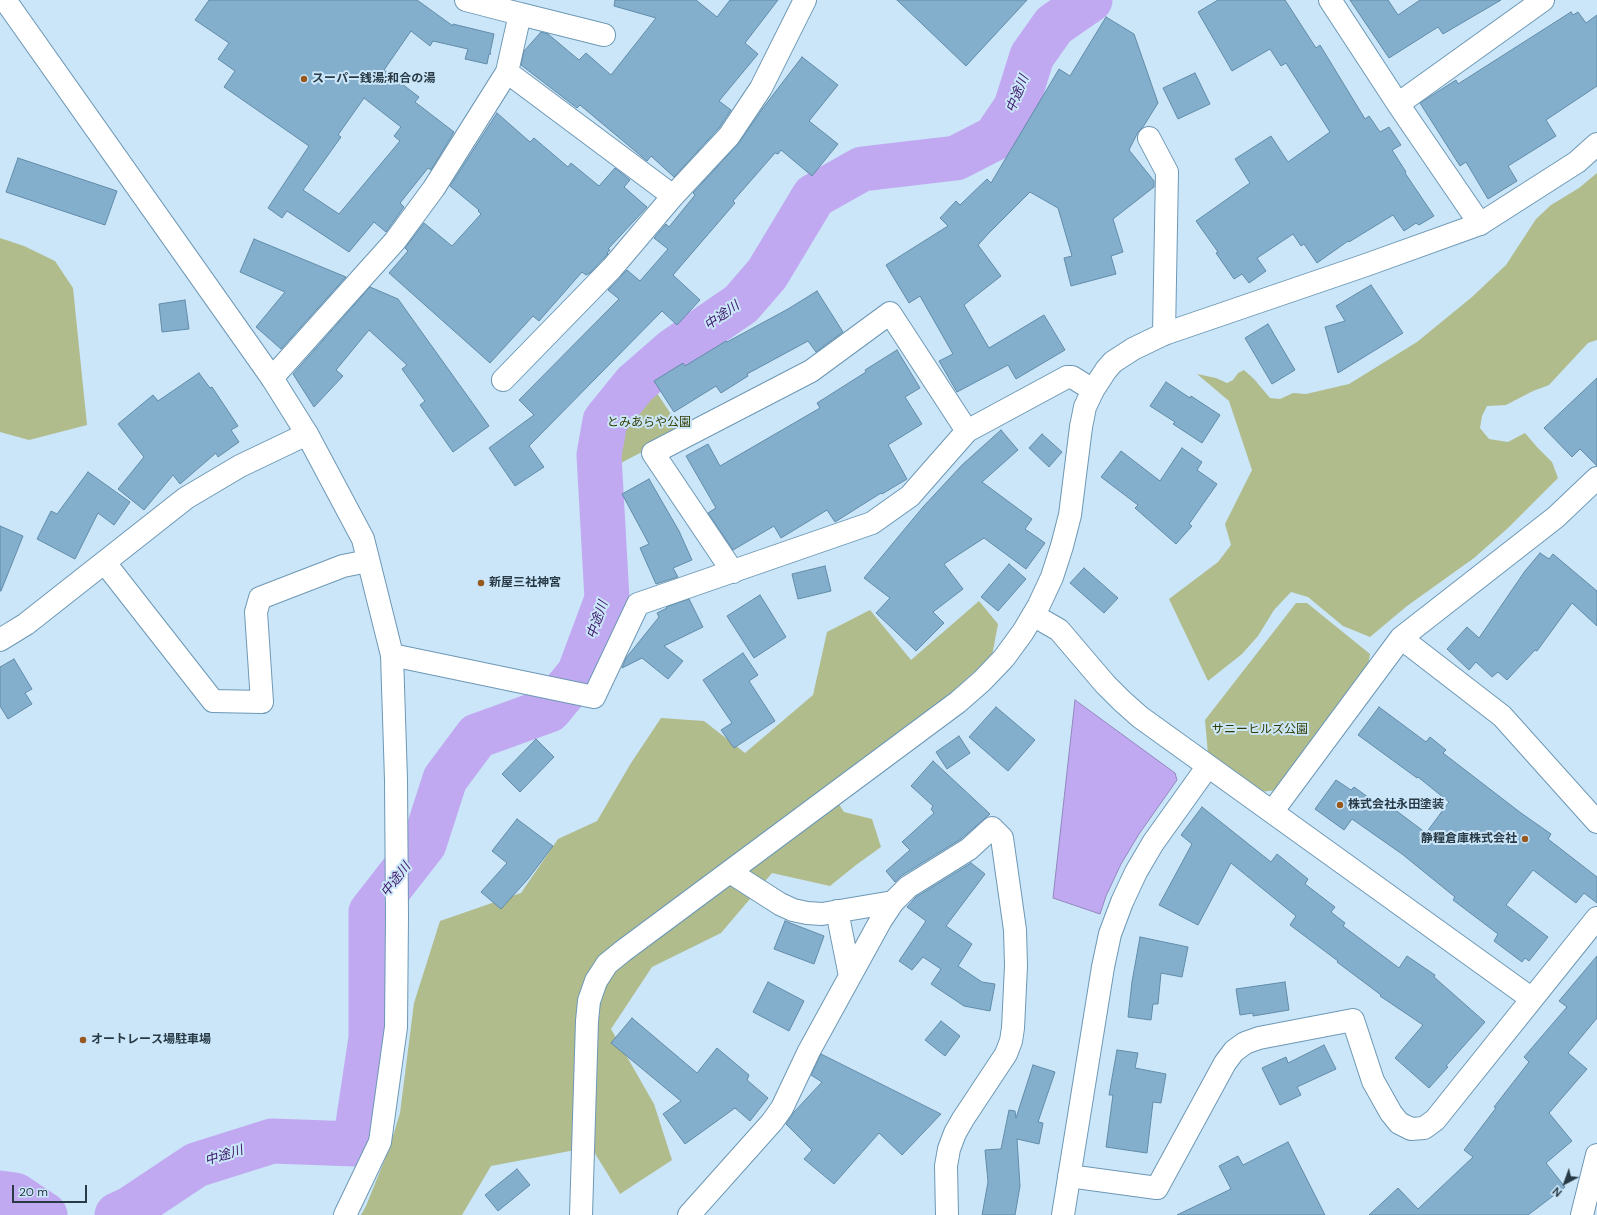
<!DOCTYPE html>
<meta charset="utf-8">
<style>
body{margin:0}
#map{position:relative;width:1597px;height:1215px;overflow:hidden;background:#cbe6f9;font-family:"DM Sans",sans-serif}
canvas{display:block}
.north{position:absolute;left:1545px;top:1163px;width:40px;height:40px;-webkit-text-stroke:3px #cbe6f9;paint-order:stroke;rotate:221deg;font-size:11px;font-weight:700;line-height:16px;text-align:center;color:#283a46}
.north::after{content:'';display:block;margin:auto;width:14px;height:18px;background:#283a46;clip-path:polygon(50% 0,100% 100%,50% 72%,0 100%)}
.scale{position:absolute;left:12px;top:1185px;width:75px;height:18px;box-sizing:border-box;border:2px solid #283a46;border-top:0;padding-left:5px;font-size:12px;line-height:14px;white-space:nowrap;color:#283a46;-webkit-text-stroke:3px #cbe6f9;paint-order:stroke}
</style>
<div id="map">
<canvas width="1597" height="1215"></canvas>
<div class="north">N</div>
<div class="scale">20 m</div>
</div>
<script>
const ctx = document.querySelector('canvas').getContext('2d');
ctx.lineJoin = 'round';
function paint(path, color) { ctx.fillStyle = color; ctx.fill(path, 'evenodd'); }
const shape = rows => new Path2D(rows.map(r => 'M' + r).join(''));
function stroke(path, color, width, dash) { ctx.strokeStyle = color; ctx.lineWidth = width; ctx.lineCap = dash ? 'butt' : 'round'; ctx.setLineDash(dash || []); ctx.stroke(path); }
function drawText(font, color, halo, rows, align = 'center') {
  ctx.font = font + ' "DM Sans","Noto Sans JP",sans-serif'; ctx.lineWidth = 4; ctx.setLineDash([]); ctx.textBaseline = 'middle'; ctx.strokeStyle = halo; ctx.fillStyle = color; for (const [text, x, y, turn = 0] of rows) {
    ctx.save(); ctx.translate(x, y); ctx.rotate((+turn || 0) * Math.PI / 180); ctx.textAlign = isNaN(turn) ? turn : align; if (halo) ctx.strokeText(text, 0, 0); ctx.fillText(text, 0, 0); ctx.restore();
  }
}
paint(shape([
 [1597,173,1597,340,1588,343,1549,385,1533,391,1506,405,1487,406,1482,416,1480,428,1489,439,1508,442,1525,433,1537,447,1552,462,1558,478,1508,528,1474,558,1407,606,1370,637,1343,626,1308,597,1291,592,1274,610,1258,636,1242,654,1208,681,1169,599,1218,562,1231,545,1225,524,1252,470,1229,401,1197,374,1216,378,1227,383,1233,380,1238,373,1244,370,1254,379,1270,398,1280,399,1293,393,1306,394,1349,384,1417,342,1472,297,1506,265,1536,219,1551,205,1579,188],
 [0,238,24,246,55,261,73,288,87,425,29,440,0,432],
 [649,381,682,431,619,464,613,454,640,388],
 [979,601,998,624,992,656,944,699,829,789,844,812,872,819,881,847,856,865,830,886,772,873,721,933,652,967,611,1029,654,1104,672,1160,620,1194,591,1147,491,1166,462,1215,361,1215,366,1206,389,1149,400,1113,414,1003,440,921,521,893,558,839,597,821,631,763,661,718,704,721,745,753,813,695,827,632,870,610,911,660],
 [1296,603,1307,603,1370,654,1368,666,1276,790,1261,792,1208,754,1205,720]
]), '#b0bc8c');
const water = shape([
 [1075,700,1175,773,1177,780,1139,834,1121,864,1106,896,1100,914,1053,898,1075,700]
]);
paint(water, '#c0a9f1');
stroke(water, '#9288be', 1);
stroke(shape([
 [0,1193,15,1195,45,1215],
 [117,1215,130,1209,196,1165,272,1141,355,1144,371,1038,371,912,424,844,445,779,477,736,549,710,579,674,607,599,599,455,605,421,635,384,674,350,741,304,767,274,814,196,862,169,956,158,995,138,1016,107,1032,56,1054,25,1090,0]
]), '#c0a9f1', 45);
const building = shape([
 [209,0,417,0,453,26,453,24,494,34,490,53,491,54,489,54,487,64,465,59,468,49,433,41,430,46,411,31,384,70,419,97,415,102,454,132,431,170,428,168,400,203,404,207,386,232,374,222,349,252,287,211,282,218,268,208,309,146,224,87,235,71,218,59,229,43,195,20,209,0],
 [364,98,401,127,394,136,400,141,339,214,303,190,341,137,338,135,364,98],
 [615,0,696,0,717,17,730,0,778,0,745,43,758,54,719,101,731,110,719,128,674,177,651,156,647,161,580,105,577,108,521,65,524,51,541,32,548,34,579,60,586,53,611,75,656,18,614,6,615,0],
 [897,0,1027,0,966,66,897,0],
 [1218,0,1285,0,1316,48,1320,45,1365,119,1369,116,1380,132,1389,127,1401,145,1392,150,1406,172,1405,173,1434,216,1419,225,1416,223,1404,231,1393,215,1349,242,1348,241,1317,263,1304,244,1301,246,1293,234,1257,258,1266,271,1249,283,1242,274,1234,279,1216,253,1218,252,1196,221,1250,183,1235,159,1271,136,1288,162,1330,132,1286,63,1281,66,1270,49,1232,71,1198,12,1218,0],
 [1350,0,1388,0,1398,15,1420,0,1501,0,1443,34,1438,27,1389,58,1350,0],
 [1571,12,1573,15,1578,12,1586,23,1597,15,1597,86,1546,120,1556,136,1508,166,1517,181,1488,199,1466,162,1460,166,1420,103,1456,80,1458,84,1571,12],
 [1106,17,1134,34,1158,103,1143,127,1138,132,1129,150,1154,181,1154,187,1113,219,1123,252,1111,256,1116,274,1071,286,1064,258,1072,256,1058,208,1030,192,989,233,978,245,1001,276,964,305,989,348,1044,315,1065,350,1016,379,1008,365,957,392,939,361,953,354,920,296,909,303,886,265,948,226,940,218,956,201,960,205,987,179,991,183,1059,69,1070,76,1106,17],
 [802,57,838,85,809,121,838,144,812,176,781,150,778,154,775,153,733,201,735,203,673,275,700,300,677,325,662,311,529,446,544,467,515,486,489,448,534,415,519,400,619,299,608,290,627,270,640,281,668,249,654,238,666,224,669,227,695,195,693,193,738,144,763,108,802,57],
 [1195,73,1210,104,1178,119,1163,88,1195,73],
 [497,113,530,142,534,138,568,167,571,163,599,186,615,168,630,180,624,187,647,207,608,249,610,250,607,253,608,254,590,273,586,275,582,272,539,321,533,316,490,363,389,273,408,251,405,248,424,223,452,246,481,214,478,211,479,210,450,186,497,113],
 [18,158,117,191,105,225,6,192,18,158],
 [254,239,346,277,281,349,256,327,285,292,240,272,254,239],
 [1371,285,1403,333,1338,373,1325,327,1345,321,1336,306,1371,285],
 [370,287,398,299,489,426,453,452,420,405,425,401,402,369,407,365,369,330,336,370,343,376,314,407,293,374,370,287],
 [817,291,843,332,816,352,808,341,747,374,748,376,721,393,716,386,674,412,654,381,683,363,685,366,726,341,727,342,788,309,817,291],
 [185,300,189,329,162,332,159,304,185,300],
 [1268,324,1295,370,1272,384,1245,338,1268,324],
 [897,350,920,388,905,397,922,424,888,445,907,479,882,494,881,493,835,522,827,510,781,538,774,526,733,550,708,513,716,508,686,456,708,444,720,466,820,408,817,403,866,372,865,370,897,350],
 [199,373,210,388,212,387,238,426,231,430,239,442,218,457,216,453,180,484,173,475,144,510,118,489,144,457,118,424,153,395,158,401,199,373],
 [1597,378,1597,466,1580,449,1572,457,1544,428,1597,378],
 [1166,382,1190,398,1191,396,1220,415,1202,443,1173,424,1175,422,1150,406,1166,382],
 [1001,430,1018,450,982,482,1032,519,1025,529,1045,543,1026,569,984,538,944,564,963,589,933,612,944,623,916,651,876,613,890,598,864,578,923,507,962,465,1001,430],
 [1042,434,1062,452,1049,467,1029,448,1042,434],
 [1182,448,1202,462,1197,470,1217,484,1189,524,1192,526,1176,544,1135,508,1138,505,1101,477,1121,451,1160,481,1182,448],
 [88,472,130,502,114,525,98,513,75,559,37,539,51,511,57,514,88,472],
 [649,479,679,531,692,560,673,568,678,577,656,584,640,548,649,544,622,494,649,479],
 [0,526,23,536,1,591,0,591,0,526],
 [1540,553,1549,559,1553,554,1597,591,1597,626,1572,603,1537,651,1535,650,1507,680,1498,672,1492,677,1476,662,1469,670,1447,649,1467,627,1479,638,1525,571,1540,553],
 [1009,564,1026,579,998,611,981,597,1009,564],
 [825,566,831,591,798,599,792,574,825,566],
 [1084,568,1118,598,1104,613,1070,583,1084,568],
 [760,595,786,637,754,658,727,616,760,595],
 [689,599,703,627,664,646,683,661,668,679,642,658,622,668,626,658,659,617,657,613,667,608,666,607,689,599],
 [743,653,758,675,749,681,775,721,734,748,721,730,732,723,703,680,743,653],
 [14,659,32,689,25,693,32,704,8,719,0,706,0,667,14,659],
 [996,707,1035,740,1008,771,969,737,996,707],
 [1379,707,1426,742,1430,737,1446,750,1443,753,1521,813,1551,834,1548,839,1597,877,1597,903,1584,893,1576,903,1533,870,1506,905,1548,937,1529,961,1525,958,1522,962,1494,941,1498,934,1453,900,1455,897,1402,854,1352,819,1344,830,1315,809,1336,780,1351,790,1354,787,1379,805,1382,800,1426,833,1449,802,1418,777,1417,778,1358,735,1379,707],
 [959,736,970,753,947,769,936,752,959,736],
 [536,739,554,757,520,792,502,774,536,739],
 [933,761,990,814,961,839,901,876,895,882,886,871,910,850,902,842,934,813,931,809,933,806,911,786,933,761],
 [1202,807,1271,862,1277,854,1308,879,1305,884,1335,907,1331,912,1345,923,1343,926,1399,968,1407,956,1435,975,1434,977,1485,1022,1446,1066,1448,1067,1429,1088,1395,1058,1423,1025,1380,996,1381,995,1337,962,1338,961,1290,925,1296,916,1231,863,1198,925,1159,905,1192,844,1181,835,1202,807],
 [517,819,553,846,528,879,501,909,481,892,507,863,492,851,517,819],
 [971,863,985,874,946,926,972,944,958,966,982,982,995,984,990,1011,964,1006,931,984,941,969,923,957,912,970,899,961,926,921,907,907,916,897,971,863],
 [785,921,824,936,814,964,774,949,785,921],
 [1140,937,1188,947,1182,977,1161,973,1158,1004,1153,1004,1151,1020,1128,1017,1132,982,1140,937],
 [1597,956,1597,1018,1568,1053,1587,1069,1549,1113,1572,1141,1546,1163,1565,1187,1528,1215,1369,1215,1398,1188,1418,1209,1473,1157,1464,1150,1496,1108,1494,1107,1529,1062,1524,1057,1567,1007,1559,1001,1597,956],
 [768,982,804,1001,789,1031,753,1012,768,982],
 [1285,982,1289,1010,1253,1016,1253,1013,1240,1015,1236,989,1285,982],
 [632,1018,697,1073,717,1048,749,1075,747,1080,768,1098,750,1121,735,1108,685,1144,663,1114,681,1101,611,1043,632,1018],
 [941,1021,960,1036,945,1056,925,1040,941,1021],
 [1324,1045,1336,1069,1297,1087,1301,1095,1280,1105,1262,1068,1286,1057,1288,1063,1324,1045],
 [1117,1050,1138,1053,1135,1068,1166,1074,1161,1103,1153,1102,1147,1153,1106,1147,1113,1095,1109,1095,1117,1050],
 [821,1054,941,1114,902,1155,879,1133,834,1184,804,1159,812,1150,786,1124,794,1112,822,1082,811,1075,821,1054],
 [1033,1065,1055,1072,1038,1122,1043,1123,1039,1144,1017,1139,1020,1186,1015,1215,982,1215,988,1182,985,1150,1001,1149,1009,1110,1015,1111,1016,1118,1033,1065],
 [1288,1142,1325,1215,1177,1215,1231,1189,1219,1166,1238,1156,1243,1165,1288,1142],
 [517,1169,530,1185,498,1211,485,1195,517,1169]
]);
paint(building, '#83afcd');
stroke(building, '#618ca9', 1);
const street = shape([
 [466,0,520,14,507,72],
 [1330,0,1398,104],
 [520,14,604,35],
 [1149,138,1167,172,1164,334],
 [1480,224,1398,104,1543,0],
 [272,378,395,241,434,188,507,72,673,196],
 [503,380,612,268,673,196,729,136,761,88,805,0],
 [105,563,213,701,262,702,256,612,260,598,343,566,368,561],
 [733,572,653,453,811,371,890,313,967,431],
 [1033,615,1059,630,1105,684,1122,701,1140,717,1532,999],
 [1401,638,1502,716,1597,822],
 [0,640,26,624,186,498,240,466,307,434],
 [392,655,594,697,638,604,872,523,910,496,967,431,1067,377,1072,377,1093,390],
 [1272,812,1401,638,1556,517,1597,478],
 [730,872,780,904,793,910,807,913,822,914,893,902],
 [837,911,850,976],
 [1069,1176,1157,1188,1225,1063,1234,1051,1245,1043,1259,1038,1353,1020,1373,1081,1391,1113,1399,1123,1411,1129,1424,1128,1435,1120,1597,918],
 [581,1215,587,1021,589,1001,596,981,607,964,623,951,958,702,982,681,1004,658,1023,632,1039,605,1052,577,1062,546,1070,515,1081,427],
 [689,1215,772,1122,782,1108,809,1051,881,920,893,902,908,887,969,849,992,828,1002,838,1015,930,1016,966,1013,1028,1011,1041,1006,1054,963,1119,955,1133,949,1149,946,1166,947,1215],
 [1063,1215,1103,967,1110,934,1122,902,1136,872,1153,843,1208,766],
 [1582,1215,1597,1155]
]);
const secondary = shape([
 [5,0,272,378,307,434,363,539,392,655,396,780,397,916,396,1027,380,1142,345,1215],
 [1081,427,1085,407,1093,390,1106,370,1113,362,1133,349,1164,334,1366,265,1480,224,1577,162,1597,144]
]);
stroke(street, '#6d98b5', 24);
stroke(secondary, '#6d98b5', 24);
stroke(street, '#fff', 22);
stroke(secondary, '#fff', 22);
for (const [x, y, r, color] of [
 [304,79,4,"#97581e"],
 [481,583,4,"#97581e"],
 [1340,805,4,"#97581e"],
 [1525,839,4,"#97581e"],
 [83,1040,4,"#97581e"]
]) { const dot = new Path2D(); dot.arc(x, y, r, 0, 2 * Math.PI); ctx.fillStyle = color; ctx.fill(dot); stroke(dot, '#cbe6f9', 1.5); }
drawText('bold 12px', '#283a46', '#cbe6f9', [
 ["スーパー銭湯;和合の湯",312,79],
 ["新屋三社神宮",489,583],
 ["株式会社永田塗装",1348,805],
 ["静糧倉庫株式会社",1517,839,"right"],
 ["オートレース場駐車場",91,1040]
], 'left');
drawText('12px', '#333c00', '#cbe6f9', [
 ["とみあらや公園",649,423],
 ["サニーヒルズ公園",1260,730]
]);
drawText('italic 13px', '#3a1467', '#cbe6f9', [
 ["中途川",1018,94,-68],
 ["中途川",722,316,-35],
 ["中途川",598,620,-71],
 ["中途川",396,880,-52],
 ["中途川",224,1156,-17]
]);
</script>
